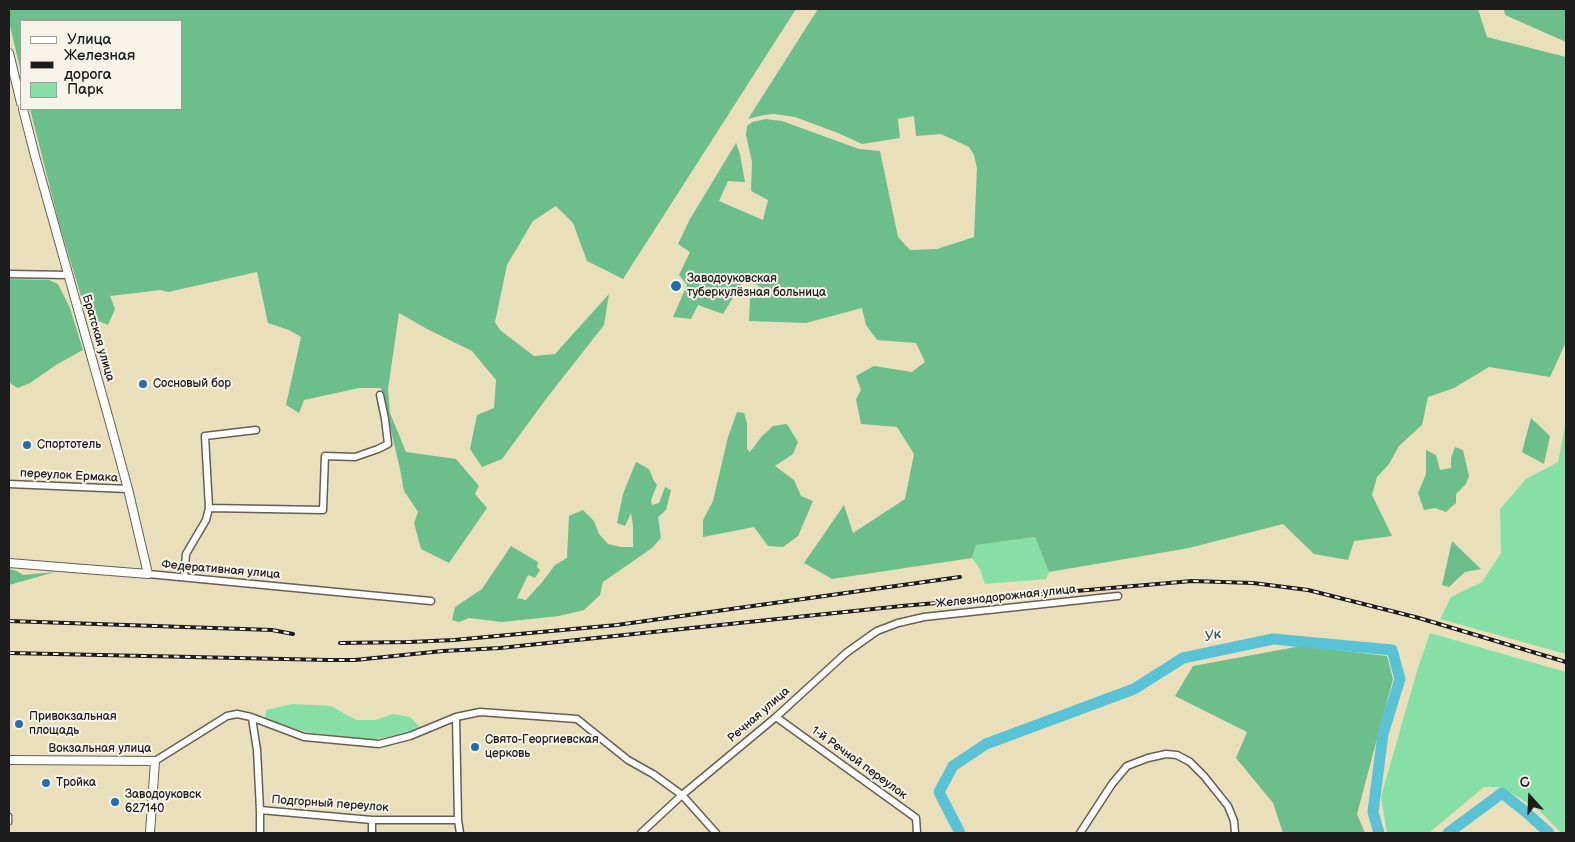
<!DOCTYPE html>
<meta charset="utf-8">
<style>
body{margin:0}
#map{position:relative;width:1575px;height:842px;overflow:hidden;background:#eadfbb;font-family:"Balsamiq Sans",sans-serif}
canvas{display:block}
.frame{position:absolute;inset:0;border:10px solid #1c1c1c;pointer-events:none}
.legend{position:absolute;left:20px;top:20px;width:162px;height:90px;box-sizing:border-box;background:#f7f3e8;border:1px solid #9f9d96;margin:0;padding:6px 9px;list-style:none;font-size:15px;color:#1c1c1c}
.legend li{display:flex;align-items:center;gap:10px;height:25px}
.legend b{width:25px;border:1px solid #9f9d96}
.north{position:absolute;left:1505px;top:772px;width:50px;height:50px;-webkit-text-stroke:4px #f7f3e8;paint-order:stroke;rotate:340deg;font-size:14px;font-weight:700;line-height:20px;text-align:center;color:#1c1c1c}
.north::after{content:'';display:block;margin:auto;width:18px;height:22px;background:#1c1c1c;clip-path:polygon(50% 0,100% 100%,50% 72%,0 100%)}
</style>
<div id="map">
<canvas width="1575" height="842"></canvas>
<div class="frame"></div>
<ul class="legend">
<li><b style="height:6px;background:#fff"></b>Улица</li>
<li><b style="height:6px;background:#1c1c1c"></b>Железная дорога</li>
<li><b style="height:14px;background:#86e0a6"></b>Парк</li>
</ul>
<div class="north">С</div>
</div>
<script>
const ctx = document.querySelector('canvas').getContext('2d');
ctx.lineJoin = 'round';
function paint(path, color) { ctx.fillStyle = color; ctx.fill(path, 'evenodd'); }
const shape = rows => new Path2D(rows.map(r => 'M' + r).join(''));
function stroke(path, color, width, dash) { ctx.strokeStyle = color; ctx.lineWidth = width; ctx.lineCap = dash ? 'butt' : 'round'; ctx.setLineDash(dash || []); ctx.stroke(path); }
function drawText(font, color, halo, rows, align = 'center') {
  ctx.font = font + ' "Balsamiq Sans",sans-serif'; ctx.lineWidth = 4; ctx.setLineDash([]); ctx.textBaseline = 'middle'; ctx.strokeStyle = halo; ctx.fillStyle = color; for (const [text, x, y, turn = 0] of rows) {
    ctx.save(); ctx.translate(x, y); ctx.rotate((+turn || 0) * Math.PI / 180); ctx.textAlign = isNaN(turn) ? turn : align; if (halo) ctx.strokeText(text, 0, 0); ctx.fillText(text, 0, 0); ctx.restore();
  }
}
paint(shape([
 [1566,421,1566,654,1440,619,1451,597,1482,582,1501,553,1500,509,1526,479,1558,462],
 [1035,537,1049,572,1046,579,985,584,980,569,972,558,976,545],
 [1430,633,1566,672,1566,833,1561,833,1540,811,1502,787,1484,787,1429,833,1387,833,1381,797,1417,671],
 [292,704,331,706,356,720,375,720,393,714,410,717,421,728,396,736,370,740,306,732,265,719,266,710]
]), '#86e0a6');
paint(shape([
 [9,9,796,9,623,279,587,261,573,223,556,206,533,221,507,265,495,322,500,330,534,356,555,354,609,294,604,325,546,399,502,459,482,467,470,449,477,415,494,408,496,380,472,351,429,330,399,313,388,389,390,413,406,452,456,459,479,486,475,494,487,508,449,563,421,549,414,523,418,512,404,491,400,469,381,388,359,388,304,400,299,413,286,405,301,337,289,330,268,323,257,272,168,292,161,290,110,296,115,309,108,325,87,316,59,223,30,109,181,109,181,21,21,21,21,72,9,22],
 [818,9,1478,9,1487,37,1566,57,1566,342,1550,377,1489,367,1454,388,1428,397,1422,425,1399,446,1389,464,1377,477,1372,495,1392,536,1354,541,1348,560,1314,554,1283,524,1189,548,1049,572,1035,537,976,545,972,558,832,579,804,563,844,505,853,533,905,499,914,454,897,427,861,424,856,399,861,390,856,376,874,366,912,372,925,362,916,343,877,340,866,325,862,308,806,323,749,321,750,297,759,286,745,278,723,314,698,305,691,319,673,317,687,285,679,275,690,252,678,244,690,219,736,143,740,154,745,182,728,181,719,201,763,220,768,200,751,191,752,162,746,135,747,126,752,122,766,119,782,121,859,149,880,151,898,237,910,250,937,249,974,237,977,168,974,155,969,147,941,134,916,136,914,116,898,119,900,138,862,144,838,133,795,117,774,114,764,115,748,119],
 [1504,9,1566,9,1566,42,1505,15],
 [9,279,49,280,58,284,70,308,83,350,56,365,30,383,18,388,11,384,9,378],
 [737,412,744,413,747,423,747,449,750,452,762,436,773,426,787,424,798,442,793,454,775,466,794,480,801,496,813,501,798,536,783,547,768,546,754,527,703,537,703,520,713,501,728,437],
 [1531,418,1550,436,1544,464,1522,452],
 [1455,447,1463,450,1469,476,1466,484,1456,494,1456,503,1446,512,1435,508,1424,510,1418,493,1426,474,1426,450,1436,455,1440,470,1451,468,1451,458],
 [636,462,649,469,654,481,657,485,651,500,652,505,659,503,665,487,671,490,666,510,658,517,661,538,652,548,603,582,600,595,584,610,559,616,502,622,469,618,459,622,452,620,455,607,482,589,511,546,538,562,537,567,540,570,535,578,528,575,517,598,526,600,543,581,555,565,567,558,569,516,583,510,594,521,599,534,608,544,621,547,633,547,633,526,631,513,625,526,617,523,623,494],
 [1452,541,1481,569,1465,572,1449,587,1442,585],
 [9,569,17,571,23,575,55,572,9,585],
 [1301,646,1387,656,1393,679,1357,814,1365,833,1283,833,1273,803,1236,758,1247,732,1175,696,1193,666]
]), '#6cbe8b');
stroke(shape([
 [960,833,939,792,953,766,986,744,1134,689,1183,658,1273,639,1392,650,1400,679,1383,734,1373,812,1379,833],
 [1448,833,1502,793,1527,813,1549,833]
]), '#59c2d5', 11);
const pedestrian = shape([
 [9,816,9,822]
]);
const minor = shape([
 [9,274,68,275],
 [9,484,128,489],
 [209,508,205,436,256,430],
 [148,574,431,601],
 [184,577,186,554,206,520,209,508,323,510,325,456,355,457,378,449,388,444,385,419,380,395],
 [456,717,458,820,460,833],
 [776,717,916,818,917,833],
 [252,718,257,750,260,810,260,833],
 [155,761,227,716,237,714,251,717,304,737,379,744,410,736,456,717,480,712,577,719,628,760,653,774,682,795,716,833],
 [260,810,372,820,458,820],
 [372,820,372,833],
 [641,833,682,795,776,717,846,653,877,631,898,623,924,617,1118,596],
 [1080,833,1112,784,1127,766,1148,758,1166,754,1177,755,1190,762,1204,776,1228,806,1234,821,1235,833]
]);
const tertiary = shape([
 [9,53,21,103],
 [9,563,148,574,128,489,110,423,35,156,23,109],
 [9,760,155,761,150,833]
]);
stroke(pedestrian, '#646054', 7);
stroke(minor, '#646054', 9);
stroke(tertiary, '#646054', 10);
stroke(pedestrian, '#fff', 4.5);
stroke(minor, '#fff', 6);
stroke(tertiary, '#fff', 8);
const rail = shape([
 [9,621,272,630,293,634],
 [340,643,410,642,454,640,617,625,960,577],
 [9,653,329,660,355,660,443,651,500,648,902,606,1192,581,1253,583,1308,590,1419,618,1566,662]
]);
stroke(rail, '#1c1c1c', 4);
stroke(rail, '#f7f3e8', 2, [5.5]);
for (const [x, y, r, color] of [
 [676,286,6,"#1f6fb2"],
 [143,384,5,"#1f6fb2"],
 [27,445,5,"#1f6fb2"],
 [19,724,5,"#1f6fb2"],
 [475,747,5,"#1f6fb2"],
 [46,783,5,"#1f6fb2"],
 [115,802,5,"#1f6fb2"]
]) { const dot = new Path2D(); dot.arc(x, y, r, 0, 2 * Math.PI); ctx.fillStyle = color; ctx.fill(dot); stroke(dot, '#f7f3e8', 2); }
drawText('12px', '#1c1c1c', '#f7f3e8', [
 ["Заводоуковская",687,279],
 ["туберкулёзная больница",687,293],
 ["Сосновый бор",153,384],
 ["Спортотель",37,445],
 ["Привокзальная",29,717],
 ["площадь",29,731],
 ["Свято-Георгиевская",485,740],
 ["церковь",485,754],
 ["Тройка",56,783],
 ["Заводоуковск",125,795],
 ["627140",125,809]
], 'left');
drawText('12px', '#1c1c1c', '#f7f3e8', [
 ["Братская улица",98,338,74],
 ["переулок Ермака",69,476,3],
 ["Федеративная улица",221,570,5],
 ["Железнодорожная улица",1006,597,-6],
 ["Речная улица",759,715,-41],
 ["Вокзальная улица",100,749],
 ["1-й Речной переулок",859,763,36],
 ["Подгорный переулок",330,804,4]
]);
drawText('italic 14px', '#31565d', '#f7f3e8', [
 ["Ук",1213,636,-12]
]);
</script>
